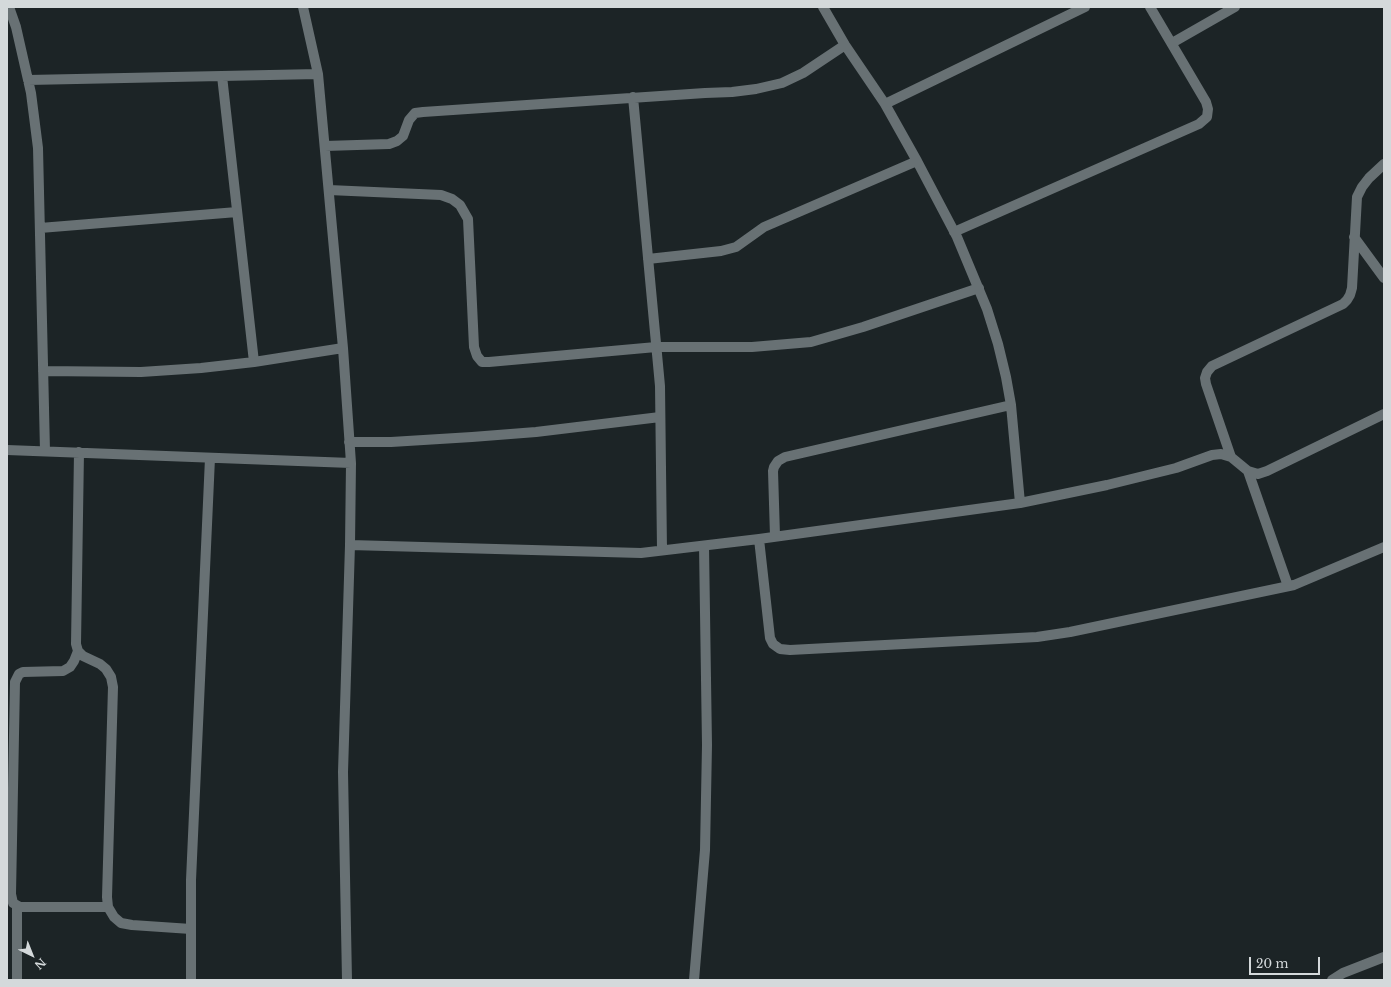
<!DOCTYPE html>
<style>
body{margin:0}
#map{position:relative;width:1391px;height:987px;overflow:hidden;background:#1c2426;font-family:"Libre Baskerville",serif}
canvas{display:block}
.frame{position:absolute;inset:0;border:8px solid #d4d9db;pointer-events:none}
.north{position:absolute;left:12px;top:935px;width:40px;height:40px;-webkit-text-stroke:3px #1c2426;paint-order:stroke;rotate:137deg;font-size:11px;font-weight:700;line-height:16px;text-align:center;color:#d4d9db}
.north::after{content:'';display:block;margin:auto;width:14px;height:18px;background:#d4d9db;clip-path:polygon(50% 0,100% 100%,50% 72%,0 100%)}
.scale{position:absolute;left:1249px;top:957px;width:71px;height:18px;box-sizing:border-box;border:2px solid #d4d9db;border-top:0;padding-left:5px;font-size:12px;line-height:14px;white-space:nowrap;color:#d4d9db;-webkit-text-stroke:3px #1c2426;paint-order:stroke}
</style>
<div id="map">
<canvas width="1391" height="987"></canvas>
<div class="frame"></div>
<div class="north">N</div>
<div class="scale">20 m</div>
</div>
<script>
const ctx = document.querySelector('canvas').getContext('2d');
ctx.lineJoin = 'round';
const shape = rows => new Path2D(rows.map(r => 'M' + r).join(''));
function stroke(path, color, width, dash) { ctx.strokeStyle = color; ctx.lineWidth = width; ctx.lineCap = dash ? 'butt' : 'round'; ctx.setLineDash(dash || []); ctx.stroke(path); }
stroke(shape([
 [9,7,16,27,31,93,38,148,45,451],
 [303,7,318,74,343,348,351,463,350,545,343,772,347,980],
 [1172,43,1235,7],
 [222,76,254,362],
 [28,80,318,74],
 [633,97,660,386,662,550],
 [885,104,1085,7],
 [325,146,389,144,397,141,403,136,409,120,415,113,423,112,705,93,732,92,756,89,782,83,803,73,845,45],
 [329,190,441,195,452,199,460,205,468,219,474,347,477,356,482,362,489,362,656,347,752,347,811,342,863,327,979,288],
 [40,228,237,212],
 [954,232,1199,124,1207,117,1208,109,1206,102,1150,7],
 [1354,237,1384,278],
 [648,259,721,251,736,247,764,227,917,161],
 [43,371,141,372,201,368,254,362,343,348],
 [349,442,391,442,472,437,536,432,660,417],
 [7,450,351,463],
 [79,452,76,644,78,651,83,656,100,664,106,669,111,677,113,687,107,897,108,907,114,917,121,923,132,925,191,929],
 [1231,457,1206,384,1205,378,1207,372,1212,366,1343,304,1347,300,1350,295,1352,288,1357,197,1362,187,1369,178,1384,164],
 [1248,471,1288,586],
 [1020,503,1107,485,1176,468,1212,455,1221,454,1231,457,1248,471,1258,474,1267,471,1384,414],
 [775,536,773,471,774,467,778,461,785,457,1011,405],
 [759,539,770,638,773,644,780,649,790,650,1037,637,1070,632,1294,585,1384,547],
 [350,545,641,553,759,539,1020,503,1011,405,1006,377,998,344,987,309,957,237,917,161,885,104,845,45,823,7],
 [78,651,74,661,70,667,63,671,23,672,19,674,15,682,11,894,13,903,20,907,108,907],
 [17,906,17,980],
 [191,980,191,880,210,458],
 [694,980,705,850,707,745,704,546],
 [1332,980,1343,973,1384,957]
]), '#687174', 10);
</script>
